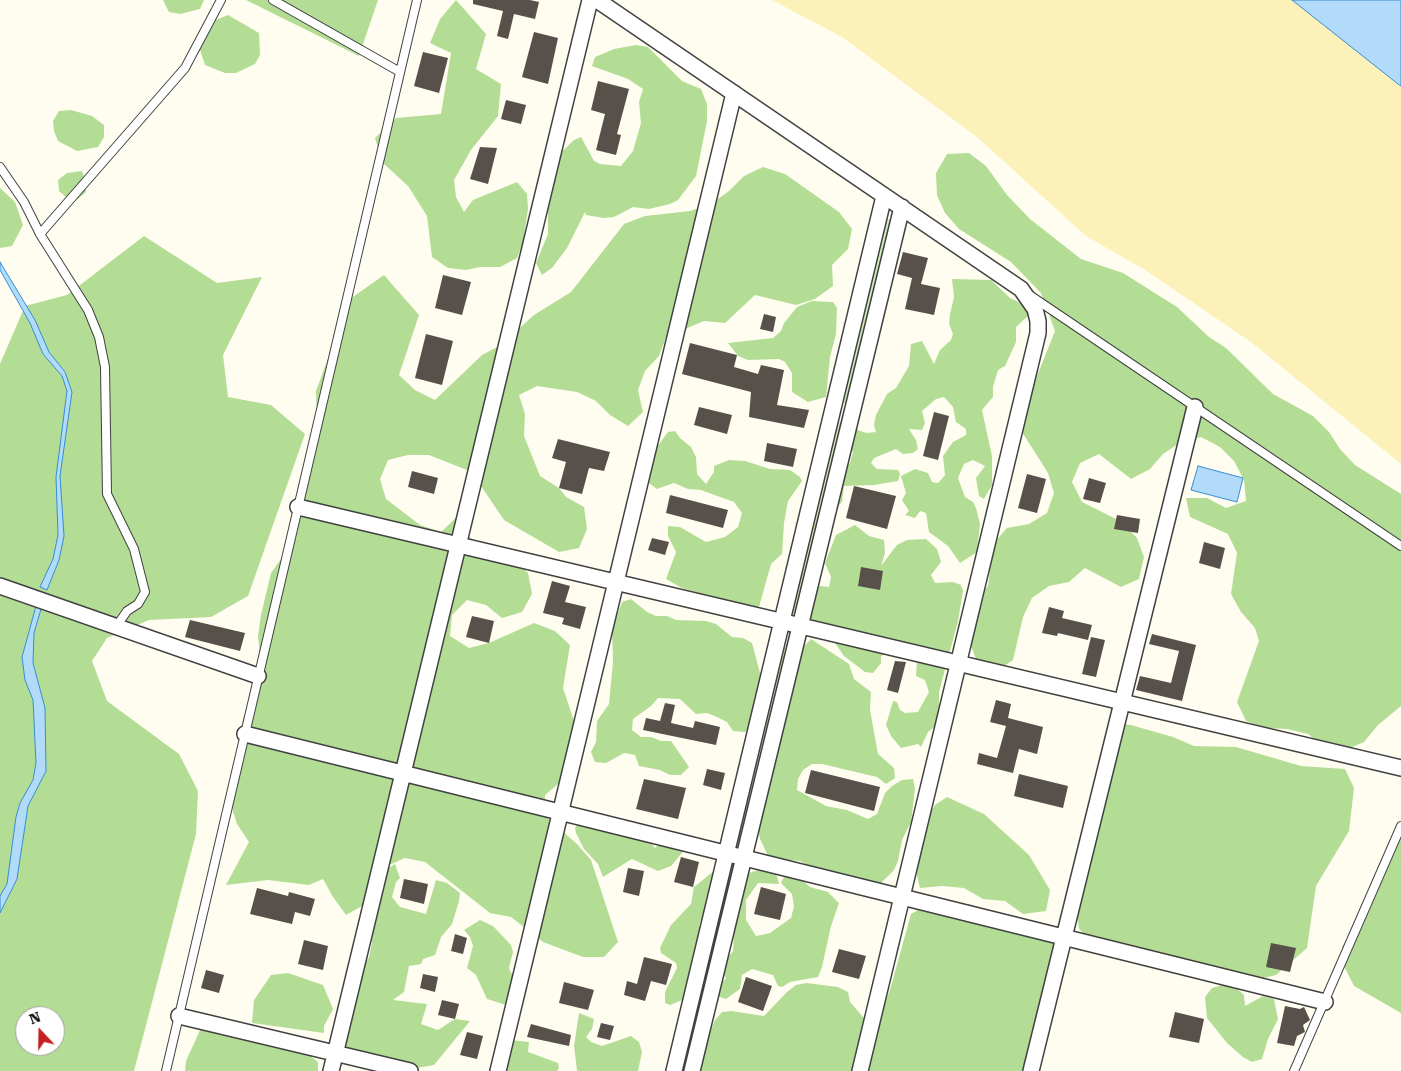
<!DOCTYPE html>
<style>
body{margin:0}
#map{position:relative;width:1401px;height:1071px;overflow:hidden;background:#fffdf0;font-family:"Roboto Serif",serif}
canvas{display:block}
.north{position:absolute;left:15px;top:1006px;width:50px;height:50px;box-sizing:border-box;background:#fff;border:1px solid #9f9f9f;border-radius:50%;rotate:339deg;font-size:14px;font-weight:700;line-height:20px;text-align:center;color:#0e0e0e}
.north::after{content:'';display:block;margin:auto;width:18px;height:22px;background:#c61f20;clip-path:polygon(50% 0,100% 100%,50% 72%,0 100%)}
</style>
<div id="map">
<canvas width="1401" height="1071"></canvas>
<div class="north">N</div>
</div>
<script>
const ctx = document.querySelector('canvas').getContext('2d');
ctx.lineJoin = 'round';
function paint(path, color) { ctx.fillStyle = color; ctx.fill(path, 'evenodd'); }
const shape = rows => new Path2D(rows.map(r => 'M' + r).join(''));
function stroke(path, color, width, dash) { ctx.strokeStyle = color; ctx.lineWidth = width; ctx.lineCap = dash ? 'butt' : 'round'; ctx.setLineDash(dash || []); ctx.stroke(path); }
paint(shape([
 [891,219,847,403,843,403,887,220],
 [839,421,842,423,795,614,792,614],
 [787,647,741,839,739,840,737,839,783,648],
 [727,878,732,879,685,1071,680,1071]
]), '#d0ecb7');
paint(shape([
 [163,0,204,0,200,9,180,14,169,12],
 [246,0,378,0,359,56],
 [456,0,486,34,476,69,501,84,498,116,471,150,454,180,456,197,464,212,473,200,517,182,527,194,528,209,523,242,517,258,500,267,480,267,466,270,448,268,432,257,427,216,408,186,383,163,375,138,396,118,441,114,451,53,430,43,440,19],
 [228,15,259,33,260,55,255,64,236,73,225,73,205,65,198,44,208,23],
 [636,45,648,47,682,81,701,89,707,104,707,121,696,176,678,200,670,204,649,209,633,207,614,217,604,218,586,215,585,212,567,248,552,268,542,275,536,263,548,234,548,196,552,190,548,174,549,164,574,140,581,137,594,161,600,164,621,166,633,151,641,123,639,102,643,89,628,79,592,66,595,57,614,49],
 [71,110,92,116,104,125,104,137,98,147,77,151,58,141,54,131,53,121,59,111],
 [969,153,986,166,1007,195,1030,219,1081,259,1123,273,1177,307,1209,337,1226,348,1273,394,1313,416,1329,432,1340,449,1355,465,1401,494,1401,706,1378,725,1364,742,1345,750,1324,747,1308,734,1287,729,1265,728,1246,721,1237,702,1259,641,1255,628,1241,612,1231,594,1237,553,1228,534,1190,517,1186,498,1207,498,1226,508,1246,501,1244,480,1234,461,1220,447,1201,437,1181,442,1163,454,1150,469,1131,479,1099,454,1080,463,1072,482,1082,502,1122,522,1137,538,1144,557,1139,579,1121,587,1085,568,1069,582,1049,586,1032,598,1023,617,1013,660,995,672,977,662,970,643,974,601,988,586,993,544,1007,528,1029,524,1047,513,1054,493,1048,473,1022,432,1031,391,1055,331,1041,293,1011,262,959,229,945,213,937,195,936,173,947,154],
 [763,167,785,174,839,212,852,229,848,249,832,265,833,286,815,299,796,305,755,295,725,323,704,321,666,337,659,356,645,371,638,390,643,412,628,426,610,415,596,401,577,392,537,386,519,395,525,414,524,436,540,476,559,488,566,497,584,507,587,529,579,548,559,552,504,520,481,486,467,470,429,455,408,455,388,460,380,479,386,499,420,525,441,532,457,517,472,541,512,558,528,573,532,594,522,612,502,618,486,605,467,600,452,615,450,636,469,648,489,643,534,623,555,631,570,645,563,688,583,748,577,768,545,795,544,815,577,844,591,860,618,942,604,957,583,957,543,942,511,917,490,913,425,862,405,858,387,866,384,871,395,864,400,878,396,882,392,897,400,907,426,914,436,880,447,883,460,893,459,901,452,924,441,937,435,955,423,959,421,964,409,966,404,992,393,1000,427,1004,421,1024,438,1030,455,1019,470,1021,434,1065,411,1069,370,1059,339,1046,359,989,363,968,369,957,372,943,364,905,346,915,333,897,323,879,309,885,268,880,226,885,249,842,237,824,231,805,243,718,262,679,258,636,261,615,271,573,296,538,317,434,316,391,350,299,384,275,419,315,399,375,415,390,435,400,482,355,501,345,534,315,571,292,624,224,645,216,690,211,711,204,729,191,744,176],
 [82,171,86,182,86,192,78,199,67,198,59,191,58,180,67,173],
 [0,188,15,202,23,225,12,246,0,248],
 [144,236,217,283,262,277,223,355,228,397,271,405,305,434,248,596,211,617,149,620,107,638,92,661,107,701,179,754,198,791,196,834,134,1071,0,1071,0,364,25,306,67,295],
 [25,1016,55,1016,55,1046,25,1046],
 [952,279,991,280,1010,298,1023,304,1029,315,1016,327,1016,342,1005,366,998,370,993,387,993,397,982,410,992,456,992,485,984,499,979,496,976,478,985,466,973,460,964,464,958,478,965,497,973,502,976,508,980,524,977,552,960,563,948,546,929,532,926,513,920,511,915,518,905,515,909,511,902,500,906,493,901,476,915,469,928,473,932,482,938,483,945,475,943,456,953,442,966,435,966,429,956,422,953,407,944,397,936,399,922,411,925,423,922,430,909,429,916,440,918,449,913,453,903,454,896,449,874,458,871,463,877,469,898,470,900,474,898,481,874,485,844,486,842,502,834,510,839,473,850,463,853,452,849,447,855,429,866,433,876,432,874,425,876,415,887,394,896,388,909,366,911,344,922,341,934,364,940,350,951,340,953,334,949,324,950,314,954,297],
 [812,301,833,302,837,308,836,334,830,357,826,397,808,402,792,392,792,373,785,362,779,359,748,360,738,356,728,343,773,338,781,331,784,323,797,307],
 [675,431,680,438,691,447,696,457,697,474,706,484,714,472,714,466,729,460,745,461,770,469,790,470,800,477,802,481,788,501,784,523,782,554,771,564,759,607,733,603,682,588,666,579,676,552,668,536,668,526,680,527,706,542,725,537,738,527,742,513,734,502,701,490,688,489,674,483,657,489,649,483,657,447,668,432],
 [855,525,869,536,884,540,885,553,881,566,897,545,907,540,926,539,937,549,941,562,931,575,935,583,953,582,961,585,963,591,958,621,939,692,939,723,928,732,921,747,918,744,901,748,891,736,886,725,893,701,897,702,900,710,905,713,918,712,929,692,925,680,916,676,917,661,909,659,903,652,886,654,881,656,881,663,873,673,865,672,844,656,832,639,820,639,801,625,814,591,820,586,829,587,831,577,825,563,836,535],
 [631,599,647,612,656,616,667,616,676,620,706,621,716,624,732,637,743,638,752,643,763,684,754,725,745,732,733,731,727,722,717,717,707,713,696,714,680,699,658,698,651,706,633,719,632,730,641,737,651,737,661,741,671,741,689,767,681,775,670,775,660,770,639,766,635,755,624,753,606,763,595,762,591,752,596,742,597,721,609,704,613,662,612,629,622,602],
 [811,639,849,664,854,679,871,692,870,710,878,754,894,768,895,778,886,784,877,777,822,764,812,764,803,770,798,779,797,790,826,806,847,810,868,819,877,814,885,793,892,786,902,780,913,779,915,789,911,822,902,840,898,861,894,870,879,885,828,875,800,861,769,858,760,839,756,823,792,659],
 [1113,723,1131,725,1173,737,1194,746,1236,747,1301,766,1345,769,1354,788,1349,831,1316,886,1307,948,1276,975,1255,980,1196,962,1175,960,1156,951,1094,943,1079,929,1076,909],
 [947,797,984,814,1029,855,1050,890,1046,911,1023,914,1005,901,983,899,964,888,942,886,920,888,915,867,923,825,935,805],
 [580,821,645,835,655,848,663,841,687,847,671,866,658,871,632,859,603,877,598,864,584,849,576,833,575,828],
 [1401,834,1401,1013,1354,986,1345,968,1342,947,1375,890],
 [766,868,776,873,779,884,758,883,746,900,746,920,756,936,770,933,791,918,794,906,792,894,781,883,784,877,793,877,802,880,810,887,828,892,839,903,831,926,822,967,818,977,790,982,782,987,778,986,773,975,752,969,742,975,740,989,726,999,717,996,716,990,726,978,721,970,723,964,733,951,734,934,732,920,745,874],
 [715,870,716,899,701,920,699,925,706,934,691,989,682,1000,670,1005,665,1003,665,992,677,968,676,963,661,953,660,948,671,925,691,904,694,887],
 [969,904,1069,940,1036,1071,864,1071,874,1031,890,990,911,914,927,905],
 [480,920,493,926,511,945,513,952,509,968,511,973,518,975,512,1001,506,1005,487,999,476,975,467,968,473,946,470,937,464,930],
 [288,973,323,985,333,1009,324,1026,324,1033,252,1023,254,1000,271,975],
 [806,983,838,987,848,992,850,1002,864,1018,855,1071,698,1071,711,1030,715,1020,722,1012,731,1011,764,1016,787,992,796,985],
 [1222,985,1233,985,1244,995,1245,1006,1263,996,1274,999,1278,1019,1268,1039,1262,1059,1252,1062,1243,1057,1227,1043,1207,1018,1205,997,1212,988],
 [579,1013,594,1019,592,1029,586,1037,591,1042,602,1046,631,1036,639,1042,642,1052,638,1071,577,1071,574,1046],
 [201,1028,304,1051,318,1062,318,1071,185,1071,186,1061],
 [511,1040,529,1042,528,1052,558,1063,559,1068,557,1071,502,1071]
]), '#b3dd95');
paint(shape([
 [772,0,1292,0,1401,86,1401,464,1251,342,1145,270,1086,236,977,137,842,37]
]), '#fdf1ba');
const water = shape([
 [1292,0,1401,0,1401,86,1398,84,1292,0],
 [0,262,35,320,49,352,65,372,72,392,60,476,64,536,59,560,47,590,40,587,53,559,58,535,56,477,67,391,62,376,43,354,30,323,0,270,0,262],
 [1198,466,1243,478,1237,502,1191,490,1198,466],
 [36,606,41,609,34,633,33,663,45,708,46,771,28,806,17,879,0,913,0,896,7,884,16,817,20,803,33,780,36,763,33,700,25,680,22,657,36,606]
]);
paint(water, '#b2dbf9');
stroke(water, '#358ed4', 1);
paint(shape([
 [473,0,530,0,539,2,535,19,514,14,508,39,497,36,503,11,473,4],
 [534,32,558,38,548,84,522,77],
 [423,52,448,58,439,93,414,86],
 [598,81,629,89,617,134,621,135,616,155,596,150,605,114,591,110],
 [506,100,526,105,521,124,501,119],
 [480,147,497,148,488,184,470,179],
 [903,252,928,258,921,284,940,288,934,315,905,309,912,278,897,274],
 [443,275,471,282,462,315,435,308],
 [764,314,776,317,773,332,760,329],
 [426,334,453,341,442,385,415,378],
 [690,343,737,355,734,367,758,374,761,365,784,370,777,405,809,410,804,428,749,417,751,392,682,374],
 [699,407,732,415,727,434,694,425],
 [934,412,949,416,938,460,923,456],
 [558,439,610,452,604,471,589,468,582,494,559,488,566,462,552,458],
 [767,443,797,449,793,467,764,461],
 [412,471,438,478,434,494,408,487],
 [1027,474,1046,479,1037,513,1018,508],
 [1089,478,1106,483,1100,503,1083,499],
 [854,486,896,496,887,529,846,518],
 [670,495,728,510,723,528,666,513],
 [1117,515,1140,519,1138,533,1114,529],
 [652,538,669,542,665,555,648,550],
 [1204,542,1225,548,1220,569,1199,563],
 [861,567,883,571,880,590,858,586],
 [552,581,570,586,565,602,586,607,580,629,562,624,564,618,543,613],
 [1049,607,1064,611,1062,618,1092,625,1088,640,1058,633,1057,636,1042,633],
 [472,616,494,621,489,643,466,637],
 [190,620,245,633,240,651,185,637],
 [1152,634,1196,645,1182,701,1136,690,1140,676,1171,683,1179,651,1149,644],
 [1091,637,1105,640,1096,677,1082,674],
 [895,661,906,662,898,693,887,690],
 [996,700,1011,704,1008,718,1043,727,1037,754,1019,749,1013,773,977,764,979,753,997,758,1006,726,990,722],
 [665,703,675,705,671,723,693,728,695,721,720,727,716,745,643,730,646,718,660,721],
 [707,769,725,773,721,790,703,785],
 [811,770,880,787,874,811,805,793],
 [1019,774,1068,786,1063,808,1014,796],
 [644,779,686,788,678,819,636,809],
 [681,857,699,862,693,887,674,882],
 [628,868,644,871,639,896,623,892],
 [404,879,428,884,424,904,400,898],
 [761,887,786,894,780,920,754,914],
 [257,888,288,896,289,892,315,899,310,916,295,912,292,924,250,914],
 [455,934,467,938,463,954,451,951],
 [304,940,328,946,323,970,298,964],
 [1271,943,1296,948,1290,972,1266,967],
 [839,949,866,956,859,979,832,972],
 [644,957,672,964,666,985,651,981,645,1001,624,995,627,981,637,984],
 [206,970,224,975,219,993,201,988],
 [423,974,438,977,435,992,420,988],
 [746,977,772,986,763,1011,738,1002],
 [564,982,594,990,588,1010,559,1003],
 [442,1000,459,1004,455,1019,438,1015],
 [1285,1006,1300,1009,1304,1007,1310,1020,1303,1025,1305,1032,1297,1036,1294,1046,1277,1043],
 [1175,1012,1204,1019,1199,1043,1169,1037],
 [601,1023,614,1026,610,1040,597,1037],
 [531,1024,571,1035,569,1046,527,1037],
 [467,1032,483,1036,477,1059,460,1055]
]), '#58504a');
const lane = shape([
 [273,0,400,72],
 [0,167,24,202,40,234,88,310,99,337,105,367,107,494,134,549,145,592,138,604,127,611,116,627],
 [40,234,185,68,221,0],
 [1031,296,1401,546],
 [166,1071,417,0],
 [1294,1071,1401,826]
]);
const street = shape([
 [597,0,1021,289,1035,309,1038,321,1038,333,860,1071],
 [298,507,1401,768],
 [0,586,258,676],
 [245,734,1325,1002],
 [179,1016,410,1071],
 [331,1071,590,0],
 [498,1071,734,93],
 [674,1071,884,196],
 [692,1071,902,207],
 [1031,1071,1195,407]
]);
stroke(lane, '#414141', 10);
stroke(street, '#414141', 18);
stroke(lane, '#fff', 8);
stroke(street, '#fff', 15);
</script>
